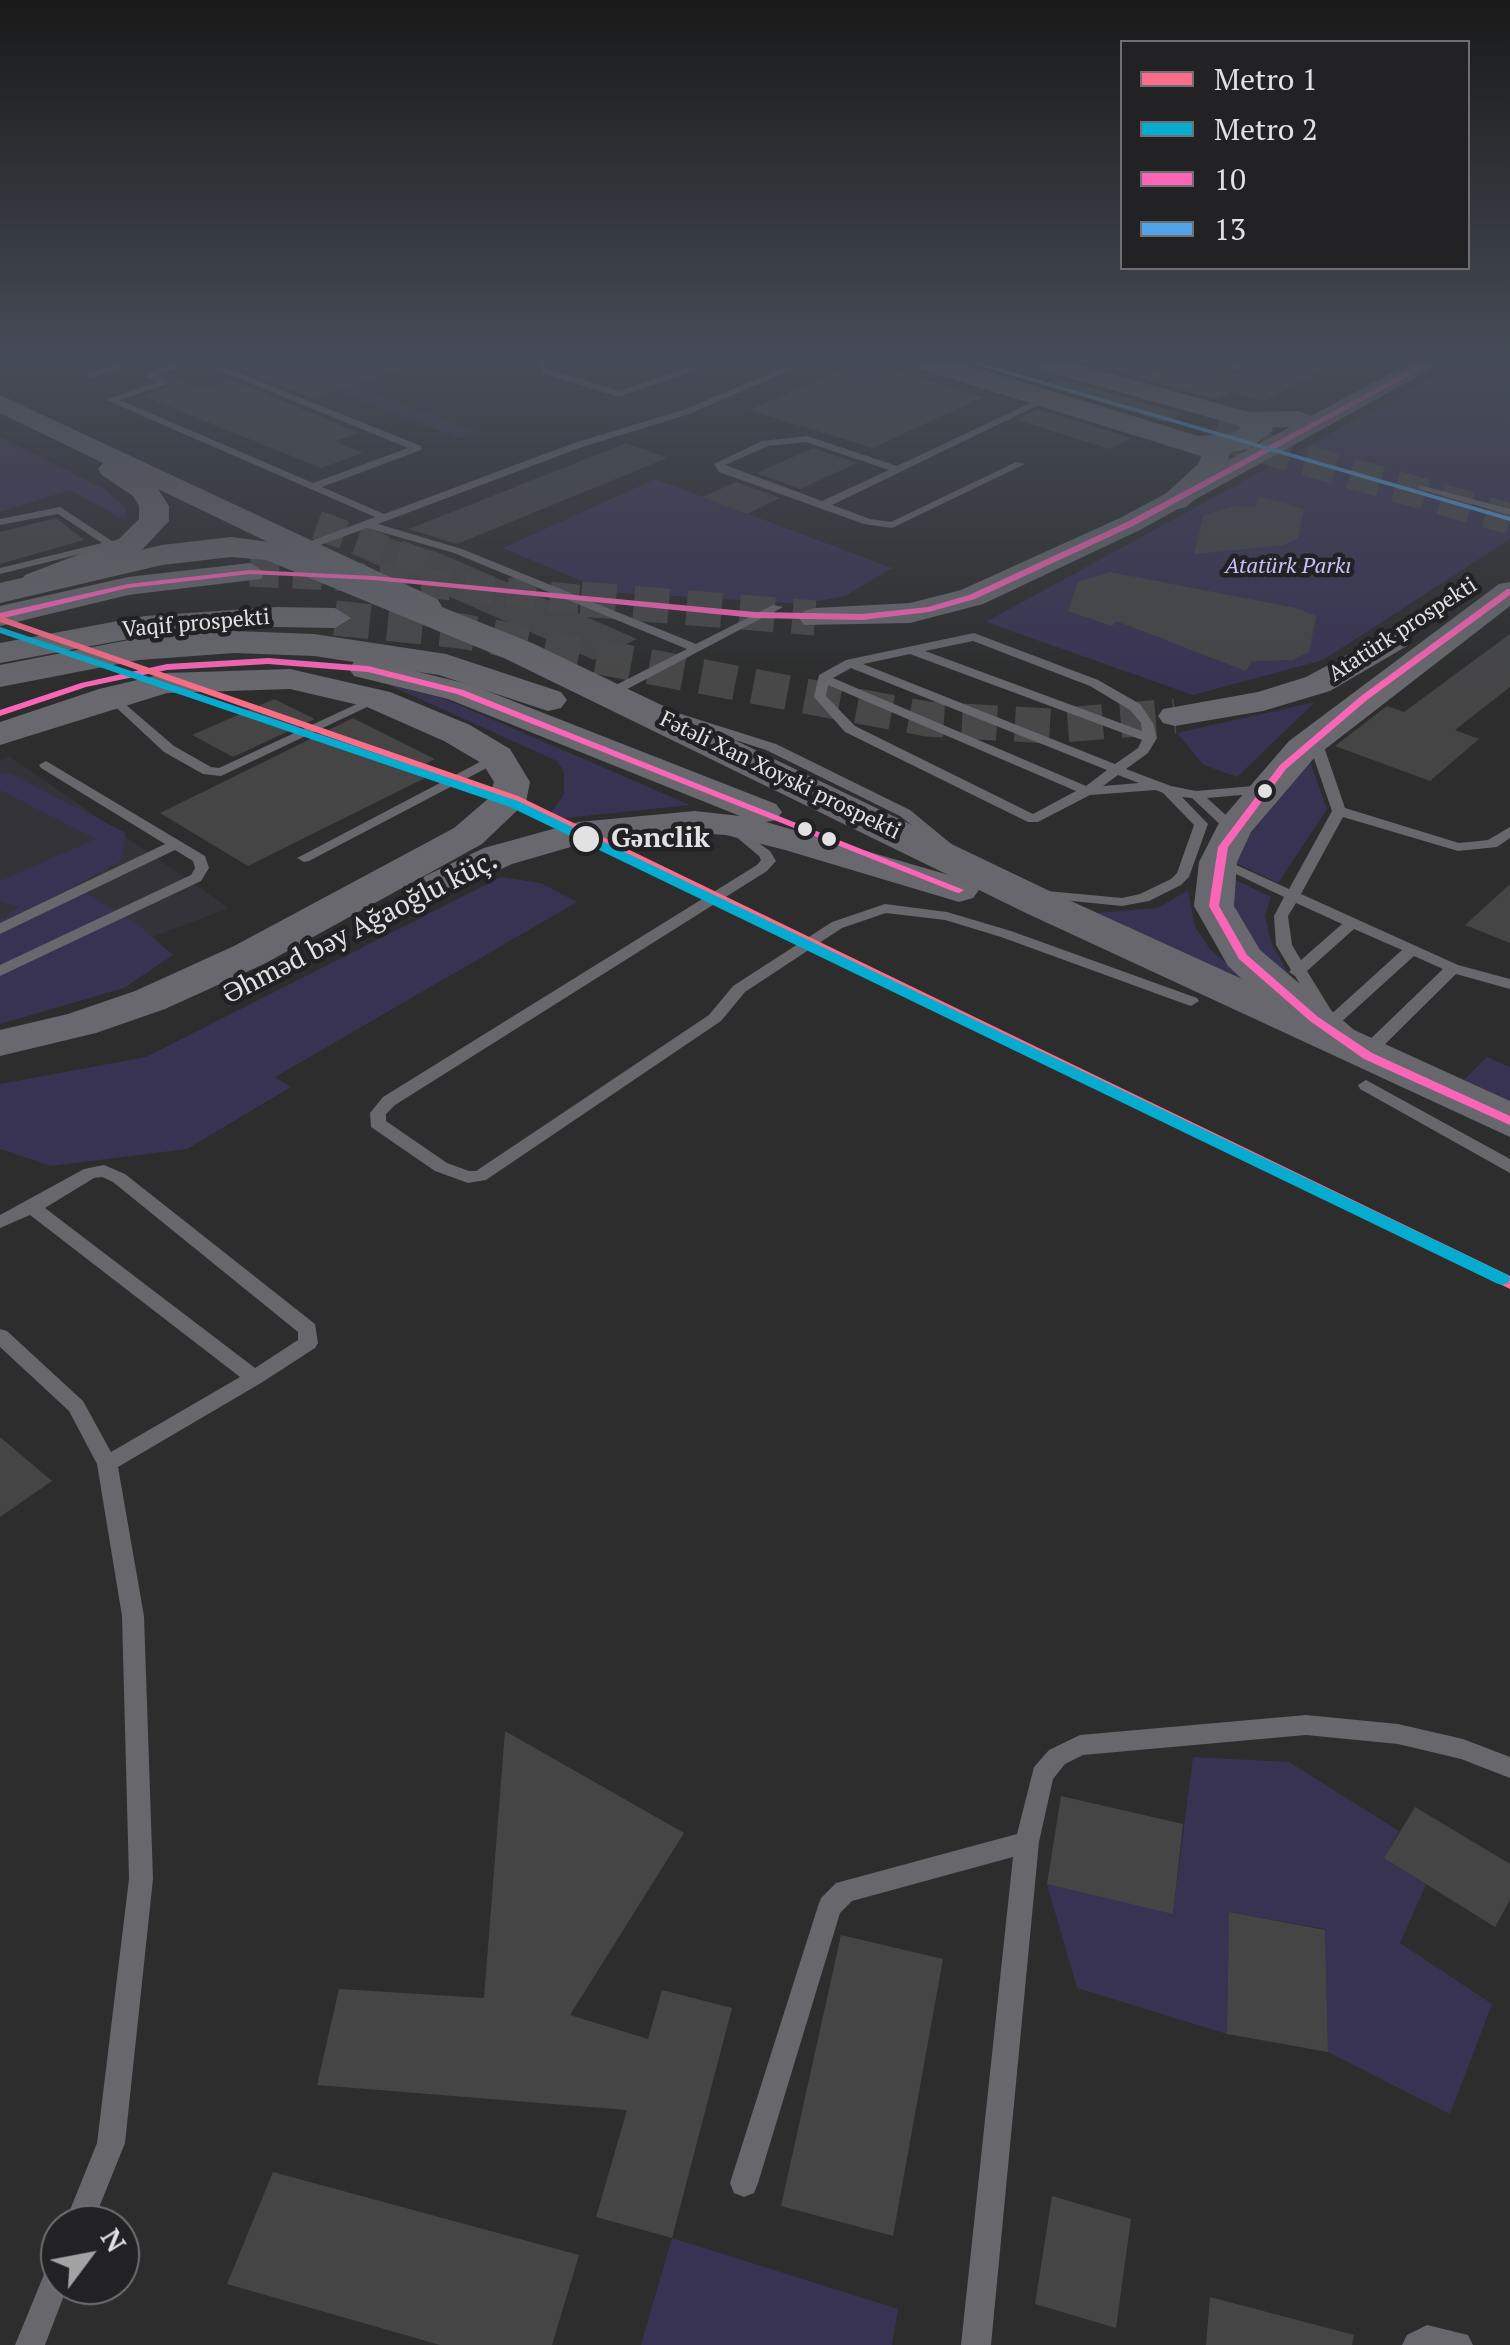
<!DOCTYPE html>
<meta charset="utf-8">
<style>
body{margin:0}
#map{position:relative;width:1510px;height:2345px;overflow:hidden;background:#2d2d2d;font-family:"PT Serif",serif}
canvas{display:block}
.legend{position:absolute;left:1120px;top:40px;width:350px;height:230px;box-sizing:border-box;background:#222225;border:2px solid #6f6f71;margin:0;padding:12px 18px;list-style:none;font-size:30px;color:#e2e2e3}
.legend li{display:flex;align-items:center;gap:20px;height:50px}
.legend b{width:50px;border:2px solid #6f6f71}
.north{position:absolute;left:40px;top:2205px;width:100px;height:100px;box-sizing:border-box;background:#222225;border:2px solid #6f6f71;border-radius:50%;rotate:58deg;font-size:28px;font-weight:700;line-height:40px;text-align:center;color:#e2e2e3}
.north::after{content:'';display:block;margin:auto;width:35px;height:45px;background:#a3a3a3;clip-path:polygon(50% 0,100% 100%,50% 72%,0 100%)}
</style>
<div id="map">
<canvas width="1510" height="2345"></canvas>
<ul class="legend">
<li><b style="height:12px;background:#fb6d88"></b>Metro 1</li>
<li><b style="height:12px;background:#06acd0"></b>Metro 2</li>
<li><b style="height:12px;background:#fa66b7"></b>10</li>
<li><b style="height:12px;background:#53a3e8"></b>13</li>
</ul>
<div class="north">N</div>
</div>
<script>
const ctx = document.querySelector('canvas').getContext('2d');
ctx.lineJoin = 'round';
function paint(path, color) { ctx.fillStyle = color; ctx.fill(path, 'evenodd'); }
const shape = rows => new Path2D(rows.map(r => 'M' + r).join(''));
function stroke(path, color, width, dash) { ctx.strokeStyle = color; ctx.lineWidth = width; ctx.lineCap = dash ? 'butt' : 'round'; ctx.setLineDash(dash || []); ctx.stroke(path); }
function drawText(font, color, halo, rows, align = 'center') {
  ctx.font = font + ' "PT Serif",serif'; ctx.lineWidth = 9; ctx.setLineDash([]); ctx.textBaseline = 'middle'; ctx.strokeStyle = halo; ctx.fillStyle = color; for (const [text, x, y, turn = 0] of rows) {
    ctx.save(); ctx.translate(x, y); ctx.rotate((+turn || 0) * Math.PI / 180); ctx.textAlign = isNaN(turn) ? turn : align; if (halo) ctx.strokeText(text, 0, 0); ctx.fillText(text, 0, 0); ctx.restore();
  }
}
paint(shape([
 [9,756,229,908,0,995,0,760]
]), '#34333a');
paint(shape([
 [237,363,292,363,475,431,458,438,317,384,302,387],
 [1459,363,1510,363,1510,539,1323,660,1193,695,986,622],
 [0,437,104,489,126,507,126,521,70,490,0,512],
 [655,479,892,568,845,596,803,604,608,592,503,548],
 [387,684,445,699,690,805,546,820,564,794,564,772,557,761],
 [1315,702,1237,777,1204,765,1177,733],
 [1307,753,1327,809,1278,883,1232,861],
 [0,773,9,773,126,833,120,862,74,886,136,923,173,955,124,988,0,1024,0,920,19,907,0,901,0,881,96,839,0,790],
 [501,877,541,883,577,902,275,1077,291,1087,187,1149,51,1166,0,1149,0,1084,146,1057],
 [1230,877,1271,897,1265,916,1271,942,1297,990,1253,946,1237,919],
 [1188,890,1195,927,1210,949,1252,985,1094,913,1158,908],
 [1487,1057,1510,1067,1510,1101,1464,1080],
 [1193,1757,1289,1762,1399,1831,1384,1858,1426,1884,1400,1943,1492,2004,1450,2114,1328,2052,1325,1929,1229,1912,1227,2034,1077,1988,1047,1884,1173,1913],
 [672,2238,898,2309,892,2345,641,2345]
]), '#393353');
paint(shape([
 [281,363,400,363,401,369,313,398,250,374],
 [857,363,869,363,983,397,873,448,749,410],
 [1128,363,1163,373,1164,363,1216,363,1237,374,1247,368,1244,363,1335,363,1265,401,1231,392,1216,399,1095,365],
 [167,376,202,389,232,380,359,433,335,441,363,453,321,468,143,396,170,386],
 [1064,380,1182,414,1165,422,1050,387],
 [1038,409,1131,438,1110,449,1017,420],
 [626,443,667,458,457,544,409,529],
 [813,448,857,463,800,489,757,473],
 [736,482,780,498,747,514,702,497],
 [1258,496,1304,509,1298,538,1284,545,1194,554,1204,515,1233,506,1255,507],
 [56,518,84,540,0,564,0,532],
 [387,538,437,552,637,639,594,660,350,553],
 [1110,572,1296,608,1316,616,1309,652,1293,660,1252,661,1246,671,1116,621,1112,626,1068,611,1078,582],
 [1510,634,1510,687,1455,730,1479,739,1430,781,1335,746,1387,706,1404,712],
 [274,699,315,719,233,757,192,735],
 [353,718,435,759,421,766,435,773,248,866,160,813],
 [1510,884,1510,943,1465,925],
 [0,1437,52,1481,0,1517],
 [505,1731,684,1833,570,2015,648,2039,662,1990,732,2008,672,2238,596,2217,627,2110,317,2085,339,1989,484,1998],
 [1061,1796,1183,1824,1173,1914,1047,1884],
 [1415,1807,1510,1864,1510,1900,1495,1927,1384,1858],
 [1229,1912,1325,1930,1328,2052,1227,2034],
 [841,1935,943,1959,893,2236,781,2206],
 [273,2172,579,2255,552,2345,440,2345,227,2284],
 [1052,2196,1131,2219,1116,2328,1035,2304],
 [1210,2297,1354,2335,1352,2345,1206,2345]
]), '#454546');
stroke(shape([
 [317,525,427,565],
 [250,572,374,578,605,602]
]), '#484848', 29, [29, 14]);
stroke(shape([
 [581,599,815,618],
 [335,618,461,631,927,719,1050,726,1175,716]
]), '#484848', 35, [35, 18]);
stroke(shape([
 [1215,434,1510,519]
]), '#484848', 31, [31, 16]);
paint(shape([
 [118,363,133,363,90,378,85,375,118,363],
 [175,363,190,363,158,375,167,380,167,384,120,400,313,483,408,448,201,363,214,363,421,446,421,450,322,487,384,514,574,443,683,410,794,363,807,363,689,414,582,447,378,524,462,549,696,644,773,605,783,607,614,696,606,696,606,690,687,649,454,553,367,528,309,549,301,549,301,545,375,517,106,400,156,382,147,377,147,373,175,363],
 [540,363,550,363,550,369,619,391,700,363,715,363,619,397,543,373,540,363],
 [1220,363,1236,363,1243,367,1238,370,1220,363],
 [1045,396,1053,398,832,505,870,519,891,522,1016,462,1025,464,892,528,864,524,719,472,714,464,762,441,807,436,897,466,1045,396],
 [806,442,889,470,822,501,725,465,768,446,806,442],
 [1419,485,1510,509,1510,515,1419,489,1419,485],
 [60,507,112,541,134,536,140,539,0,574,0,568,102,543,58,514,0,525,0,519,60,507],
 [974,633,1098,680,1140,704,1153,723,1157,738,1148,753,1126,769,1171,786,1196,791,1264,785,1271,789,1264,793,1207,798,1238,826,1238,832,1233,833,1228,832,1192,798,1182,797,1208,824,1189,877,1181,885,1149,901,1122,906,1042,898,1040,895,1047,891,1122,898,1140,894,1171,879,1177,873,1194,825,1163,793,1156,790,1090,795,1038,822,1028,822,845,732,814,697,819,675,846,660,974,633],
 [973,641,1090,686,1130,710,1141,723,1142,731,925,651,973,641],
 [910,654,1142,740,1138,748,1115,764,863,664,910,654],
 [851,668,1107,770,1086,786,833,678,851,668],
 [828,685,1076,791,1033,814,855,726,826,696,828,685],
 [1118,775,1139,783,1103,786,1118,775],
 [111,692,174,746,211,767,219,768,374,696,384,699,221,776,203,774,164,752,107,699,107,693,111,692],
 [681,714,776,744,910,810,955,847,948,851,943,850,900,816,766,750,676,721,675,718,681,714],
 [1314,734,1321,738,1345,808,1459,843,1488,840,1510,827,1510,838,1497,847,1458,851,1343,817,1301,894,1458,965,1510,979,1510,989,1456,974,1371,1058,1365,1059,1359,1058,1357,1054,1359,1050,1443,969,1414,956,1339,1024,1327,1024,1325,1021,1327,1018,1402,950,1354,929,1307,971,1331,1010,1323,1015,1317,1013,1295,976,1289,972,1291,970,1276,945,1274,916,1284,897,1211,862,1213,859,1223,859,1289,889,1332,811,1307,738,1314,734],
 [1296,903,1342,924,1301,960,1292,945,1288,916,1296,903],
 [497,753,502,754,502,760,309,861,304,862,297,858,497,753],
 [46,761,205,856,209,868,201,881,0,976,0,965,191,875,195,868,193,861,175,850,0,934,0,923,165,844,41,768,39,765,46,761],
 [735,826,770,851,776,861,767,871,395,1105,386,1114,386,1121,447,1163,469,1171,476,1171,709,1015,733,986,832,922,885,904,947,912,1011,931,1197,998,1199,1001,1191,1006,1185,1004,1001,937,945,920,886,913,842,928,745,992,721,1021,486,1180,468,1183,435,1171,371,1127,370,1113,383,1097,757,865,761,860,759,856,728,830,735,826],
 [1366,1080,1510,1159,1510,1173,1360,1089,1358,1085,1366,1080],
 [104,1165,125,1174,315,1324,318,1343,315,1348,261,1383,118,1467,144,1616,153,1879,125,2143,92,2225,64,2225,97,2143,129,1879,122,1616,97,1464,69,1411,0,1347,0,1329,7,1331,83,1401,111,1452,240,1377,30,1215,0,1228,0,1215,84,1169,104,1165],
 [102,1177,113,1182,298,1332,298,1340,255,1368,45,1208,94,1178,102,1177],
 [1306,1715,1398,1724,1463,1739,1510,1757,1510,1778,1461,1759,1398,1744,1306,1735,1083,1755,1065,1764,1053,1779,1039,1842,991,2345,961,2345,1013,1857,852,1901,840,1913,758,2183,754,2193,744,2197,734,2193,730,2183,818,1906,821,1898,836,1883,1017,1834,1034,1767,1049,1750,1080,1735,1306,1715],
 [60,2256,60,2285,68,2285,45,2345,15,2345,50,2260,60,2256],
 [1427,2325,1468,2335,1473,2345,1402,2345,1407,2335,1427,2325]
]), '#67676c');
paint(shape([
 [1031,363,1073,363,1248,412,1299,411,1311,416,1410,363,1442,363,1140,530,983,604,910,623,804,625,799,618,804,611,815,608,910,603,961,590,1120,518,1290,427,1247,428,1034,368,1031,363],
 [0,395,437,599,442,606,437,613,415,613,158,489,169,506,169,521,141,551,47,589,25,589,20,582,25,575,119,539,139,519,139,506,133,496,102,475,98,469,103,463,0,413,0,395],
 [250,563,265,572,261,579,128,595,0,626,0,606,128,577,250,563],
 [1510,582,1510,606,1315,757,1251,832,1237,862,1234,906,1260,950,1366,1040,1360,1049,1344,1053,1328,1049,1274,1009,1228,966,1194,906,1199,862,1220,821,1289,741,1499,584,1510,582],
 [276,607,335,608,351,618,335,628,276,627,145,636,0,663,0,643,145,616,276,607],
 [1395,629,1407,632,1411,639,1407,646,1330,691,1263,711,1175,726,1163,723,1158,716,1163,709,1258,692,1306,677,1395,629],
 [366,659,472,685,776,804,782,812,776,820,766,822,973,882,979,890,973,898,959,902,785,850,726,835,695,833,581,844,512,864,453,892,425,892,419,884,425,876,484,848,578,822,695,811,740,816,448,699,354,676,349,669,354,662,366,659],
 [290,669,390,692,470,725,510,749,530,782,526,802,482,844,264,964,165,1009,96,1033,0,1056,0,1030,68,1014,135,991,234,946,454,828,489,798,494,782,483,764,444,741,367,707,290,689,167,693,0,745,0,722,99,689,167,673,290,669]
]), '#69686e');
paint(shape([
 [916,363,961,363,1198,436,1231,434,1241,428,1232,420,1247,411,1267,418,1273,431,1249,449,1230,452,1225,474,1186,507,1175,510,1159,500,1199,463,1201,456,920,369,916,363],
 [231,537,284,544,532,643,1060,896,1510,1101,1510,1137,1028,914,506,659,266,560,231,557,162,565,0,603,0,583,162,545,231,537],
 [234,631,314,634,446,654,561,692,567,700,561,708,548,711,439,675,314,656,234,653,139,660,0,687,0,665,139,638,234,631]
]), '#68676d');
paint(shape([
 [1423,363,1432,363,1133,526,975,599,929,612,862,620,755,618,374,580,250,574,128,588,0,619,0,613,128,584,250,570,374,576,755,612,862,614,928,607,969,595,1127,522,1423,363],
 [1507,589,1510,589,1510,595,1367,700,1286,769,1228,847,1219,906,1247,955,1318,1017,1372,1053,1510,1116,1510,1125,1364,1059,1310,1021,1239,959,1209,906,1218,847,1280,765,1361,696,1507,589],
 [268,658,368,666,463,690,964,890,959,893,955,892,457,694,368,672,268,664,167,670,86,687,0,716,0,710,81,683,167,664,268,658]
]), '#fa66b7');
paint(shape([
 [969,363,981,363,1510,517,1510,521,969,363]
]), '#53a3e8');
paint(shape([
 [0,616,518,796,1510,1276,1510,1289,510,800,0,622,0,616]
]), '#fb6d88');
paint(shape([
 [0,627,518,801,1508,1275,1510,1279,1508,1283,1502,1285,1496,1283,510,807,0,633,0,627]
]), '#06acd0');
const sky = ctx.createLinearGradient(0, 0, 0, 692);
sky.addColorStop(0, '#191919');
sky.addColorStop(0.52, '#464c57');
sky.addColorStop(1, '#464c5700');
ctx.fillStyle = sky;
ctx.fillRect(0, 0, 1510, 692);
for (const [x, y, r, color] of [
 [1265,791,9,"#e2e2e3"],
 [805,829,9,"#e2e2e3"],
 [586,839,15,"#e2e2e3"],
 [829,839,9,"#e2e2e3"]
]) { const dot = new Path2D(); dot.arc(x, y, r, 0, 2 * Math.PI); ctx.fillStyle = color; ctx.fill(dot); stroke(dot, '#222225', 4); }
drawText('italic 22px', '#c8bff7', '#222225', [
 ["Atatürk Parkı",1288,567]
]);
drawText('22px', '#e2e2e3', '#222225', [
 ["Vaqif prospekti",196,624,-5],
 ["Atatürk prospekti",1403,630,-33],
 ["Fətəli Xan Xoyski prospekti",780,776,26]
]);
drawText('bold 28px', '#e2e2e3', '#222225', [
 ["Gənclik",611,839]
], 'left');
drawText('28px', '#e2e2e3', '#222225', [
 ["Əhməd bəy Ağaoğlu küç.",360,928,-27]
]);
</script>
